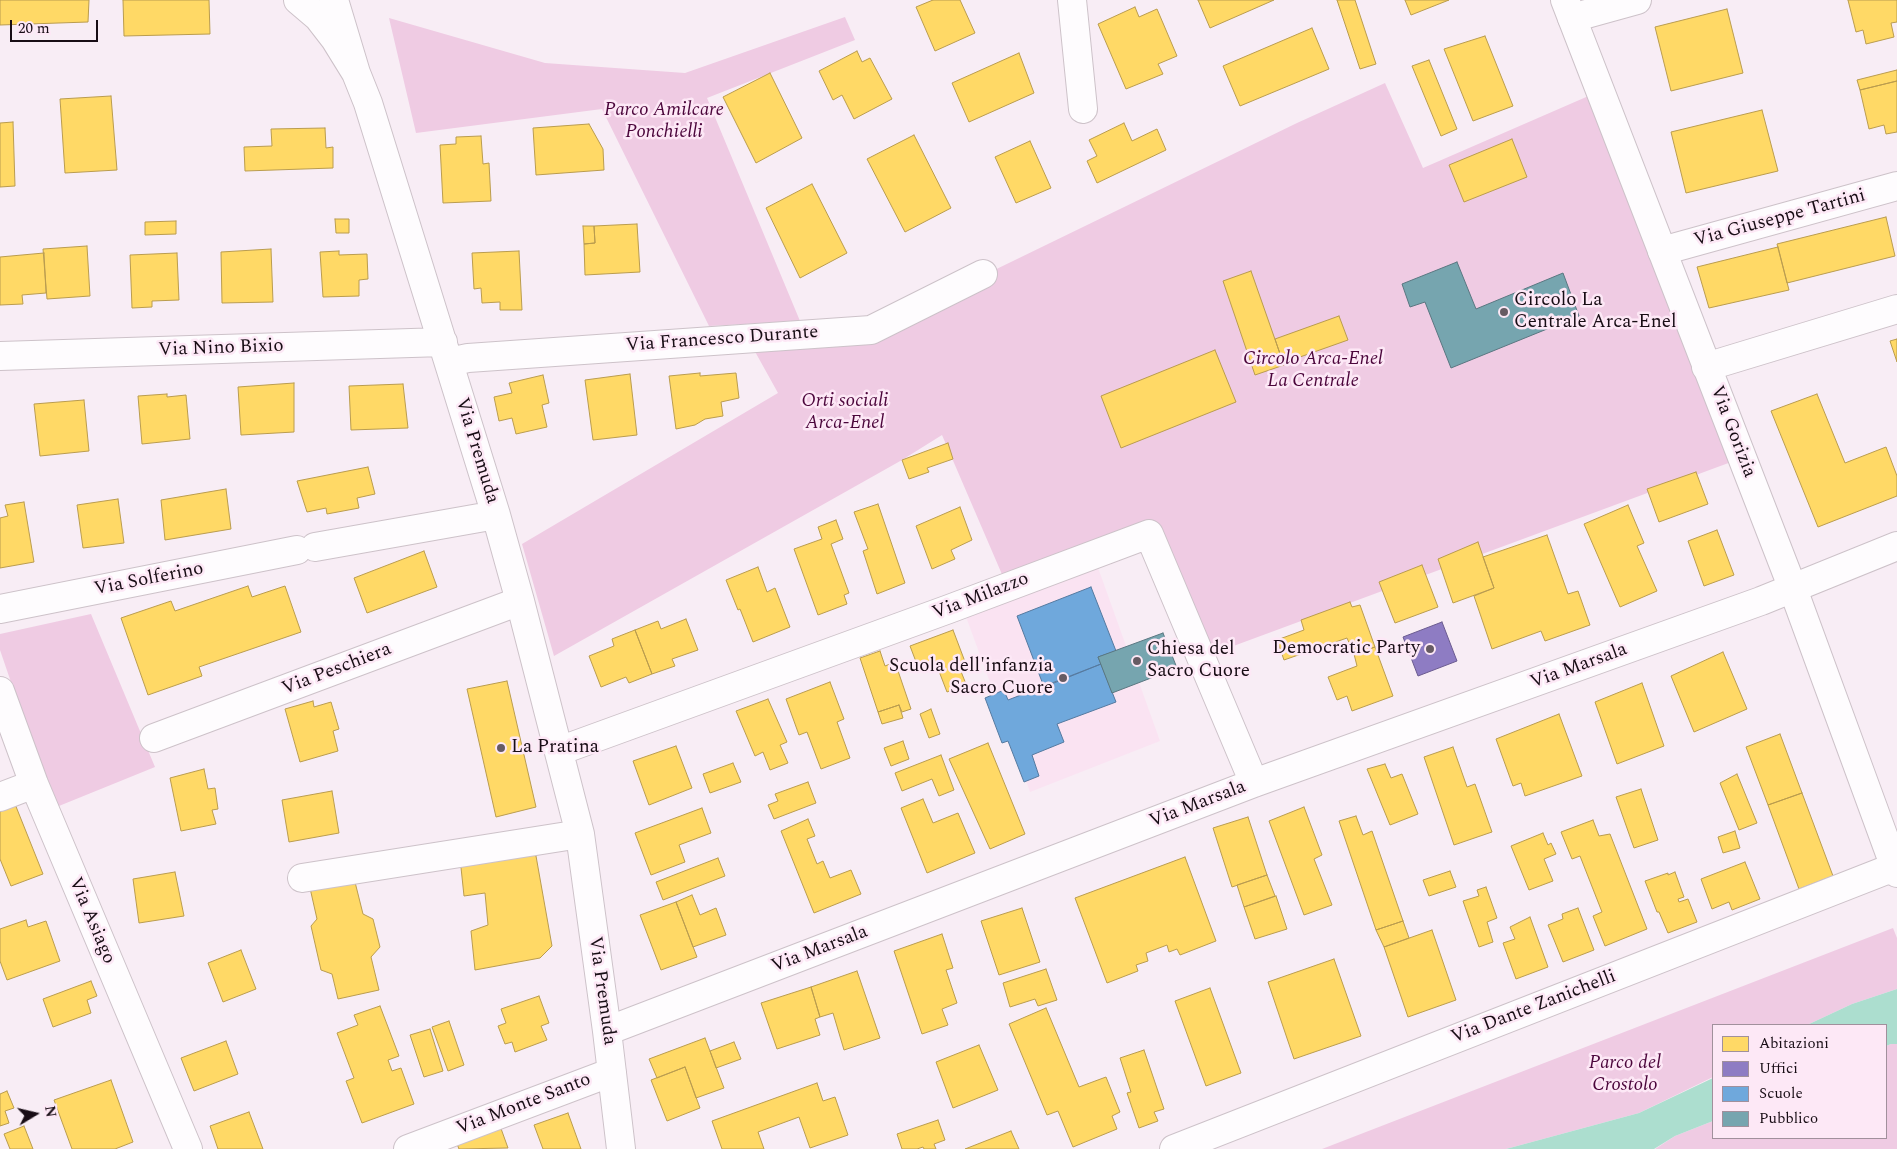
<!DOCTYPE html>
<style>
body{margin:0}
#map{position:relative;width:1897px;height:1149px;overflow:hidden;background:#f8edf5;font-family:Spectral,serif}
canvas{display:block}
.legend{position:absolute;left:1712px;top:1024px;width:175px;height:115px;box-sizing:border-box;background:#fde8f6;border:1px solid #a1909c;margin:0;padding:6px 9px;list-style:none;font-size:15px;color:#180d15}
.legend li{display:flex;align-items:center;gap:10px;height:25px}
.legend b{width:25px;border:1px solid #a1909c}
.north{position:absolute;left:10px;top:1089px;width:50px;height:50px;-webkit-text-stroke:4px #fde8f6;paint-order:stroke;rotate:81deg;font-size:14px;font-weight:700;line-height:20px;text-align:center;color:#180d15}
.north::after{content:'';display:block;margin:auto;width:18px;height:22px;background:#180d15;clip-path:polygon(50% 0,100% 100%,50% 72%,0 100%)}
.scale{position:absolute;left:10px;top:20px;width:88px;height:22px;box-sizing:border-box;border:2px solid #180d15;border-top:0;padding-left:6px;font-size:15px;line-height:18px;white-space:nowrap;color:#180d15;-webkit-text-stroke:4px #fde8f6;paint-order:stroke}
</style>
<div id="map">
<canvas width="1897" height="1149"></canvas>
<ul class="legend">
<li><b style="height:14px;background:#ffd966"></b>Abitazioni</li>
<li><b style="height:14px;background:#8e7cc3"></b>Uffici</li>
<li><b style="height:14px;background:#6fa8dc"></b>Scuole</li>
<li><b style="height:14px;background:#76a5af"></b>Pubblico</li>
</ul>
<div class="north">N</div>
<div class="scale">20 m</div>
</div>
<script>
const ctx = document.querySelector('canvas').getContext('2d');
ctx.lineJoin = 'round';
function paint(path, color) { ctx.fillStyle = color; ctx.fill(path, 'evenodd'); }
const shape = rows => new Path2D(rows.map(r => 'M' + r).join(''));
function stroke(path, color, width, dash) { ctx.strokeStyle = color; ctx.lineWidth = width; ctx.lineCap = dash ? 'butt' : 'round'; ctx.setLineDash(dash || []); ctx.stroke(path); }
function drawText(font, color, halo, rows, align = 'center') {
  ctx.font = font + ' Spectral,serif'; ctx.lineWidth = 5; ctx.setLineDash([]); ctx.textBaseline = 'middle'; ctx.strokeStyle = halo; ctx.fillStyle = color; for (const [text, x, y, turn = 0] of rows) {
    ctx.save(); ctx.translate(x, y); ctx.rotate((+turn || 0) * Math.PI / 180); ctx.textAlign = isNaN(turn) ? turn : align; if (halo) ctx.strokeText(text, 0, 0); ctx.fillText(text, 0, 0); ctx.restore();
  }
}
paint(shape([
 [1096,562,1160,741,1030,792,965,614]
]), '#fae3f2');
paint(shape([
 [845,17,855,40,707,98,800,321,709,326,602,109,416,133,389,18,545,63,685,73],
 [1385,83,1423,168,1600,91,1742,458,1201,658,1149,534,1007,586,942,435,902,460,554,656,522,544,778,393,748,339,871,330,1297,123],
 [91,614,155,767,54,808,0,650,0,634],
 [1893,928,1897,938,1897,989,1852,1004,1807,1025,1713,1025,1713,1077,1639,1113,1506,1149,1322,1149],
 [1891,1044,1897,1044,1897,1149,1655,1149,1675,1136,1713,1121,1713,1138,1886,1138,1886,1046]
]), '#efcbe3');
paint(shape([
 [1897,989,1897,1044,1891,1044,1886,1046,1886,1025,1807,1025,1852,1004],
 [1713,1078,1713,1121,1675,1136,1654,1149,1506,1149,1639,1113]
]), '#acdecf');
const homes = shape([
 [0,0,89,0,88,22,0,25,0,0],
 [123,0,209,0,210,34,124,36,123,0],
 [933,0,960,0,975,33,935,51,916,7,933,0],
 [1198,0,1274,0,1210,28,1198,0],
 [1337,0,1355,0,1376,64,1360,69,1337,0],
 [1405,0,1449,0,1411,15,1405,0],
 [1848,0,1897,0,1897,22,1891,23,1894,37,1866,44,1863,30,1856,32,1848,0],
 [1135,7,1139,17,1157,9,1177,56,1158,64,1163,74,1126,89,1098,24,1135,7],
 [1727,9,1743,73,1671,91,1655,27,1727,9],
 [1312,28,1329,69,1240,106,1223,66,1312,28],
 [1485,36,1513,106,1473,121,1444,49,1485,36],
 [857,51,862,62,870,58,892,99,854,119,842,95,833,100,819,71,857,51],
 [1019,53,1034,93,969,122,952,83,1019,53],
 [1429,60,1457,129,1441,136,1412,66,1429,60],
 [1897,70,1897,81,1860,90,1857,80,1897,70],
 [770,73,802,138,756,163,723,97,770,73],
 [1897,81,1897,132,1886,134,1884,125,1869,129,1860,90,1897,81],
 [111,96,117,170,65,173,60,99,111,96],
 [1762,110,1778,171,1686,193,1671,132,1762,110],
 [13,122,15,186,0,187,0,123,13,122],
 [1124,123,1132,141,1157,129,1166,150,1097,183,1087,161,1097,156,1089,140,1124,123],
 [589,124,603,149,604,170,536,175,533,128,589,124],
 [325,128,326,148,333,147,333,168,245,171,244,147,272,146,271,129,325,128],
 [914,135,951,208,905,232,867,159,914,135],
 [481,136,483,164,489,163,491,201,443,203,440,145,456,144,456,137,481,136],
 [1512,139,1527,177,1464,202,1449,165,1512,139],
 [1030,141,1051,188,1016,203,995,157,1030,141],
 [812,184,847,253,800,278,766,208,812,184],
 [1886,217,1895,256,1787,283,1777,244,1886,217],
 [335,219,349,219,349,233,336,233,335,219],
 [176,221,176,234,145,235,145,222,176,221],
 [637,224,640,272,585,275,584,244,595,243,594,226,637,224],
 [583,226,594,226,595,243,584,244,583,226],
 [87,246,90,296,47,299,43,249,87,246],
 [1778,247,1789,290,1709,308,1697,267,1778,247],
 [271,249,273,302,222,303,221,252,271,249],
 [339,251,339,255,367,254,368,279,359,280,359,296,323,297,320,252,339,251],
 [519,251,522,310,500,310,500,302,482,303,481,288,474,289,472,253,519,251],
 [44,253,46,293,22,295,23,304,0,305,0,257,44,253],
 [177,253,179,300,152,301,152,307,132,308,130,255,177,253],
 [1251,271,1284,365,1255,375,1223,281,1251,271],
 [1339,316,1348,340,1283,363,1275,339,1339,316],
 [1897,339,1897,362,1890,341,1897,339],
 [1215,350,1236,402,1121,448,1101,396,1215,350],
 [700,373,700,376,736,373,739,398,721,402,723,416,705,419,695,425,676,429,669,376,700,373],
 [630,374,637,435,593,440,585,380,630,374],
 [543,375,549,403,542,405,547,427,516,434,512,418,499,421,494,397,512,393,509,383,543,375],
 [294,383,294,432,241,435,238,387,294,383],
 [403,384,408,428,351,430,349,386,403,384],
 [167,394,167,397,186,395,190,439,142,444,138,396,167,394],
 [1817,394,1845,463,1886,447,1897,476,1897,496,1818,527,1771,411,1817,394],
 [84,400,89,451,40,456,34,404,84,400],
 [948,443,953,459,927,468,929,472,909,479,902,460,948,443],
 [368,467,375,494,357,498,359,508,327,514,326,508,307,512,297,481,368,467],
 [1696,472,1708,504,1659,522,1647,489,1696,472],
 [226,489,231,529,165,540,161,500,226,489],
 [118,499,124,543,83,548,77,505,118,499],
 [24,502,34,562,0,568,0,518,8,516,5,505,24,502],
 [878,504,905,583,877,594,863,551,868,549,854,512,878,504],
 [1628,505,1644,543,1637,546,1657,591,1620,607,1584,524,1628,505],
 [960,507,972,540,951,550,955,559,932,569,916,526,960,507],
 [836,520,843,539,831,544,849,593,844,595,847,604,818,615,794,549,822,539,818,527,836,520],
 [1717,530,1734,575,1704,586,1688,541,1717,530],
 [1547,535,1568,594,1578,591,1590,625,1545,641,1541,631,1492,649,1474,596,1494,588,1483,557,1547,535],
 [1478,542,1494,588,1453,603,1438,559,1478,542],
 [424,551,437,587,367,613,354,578,424,551],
 [1422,565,1438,607,1395,623,1379,582,1422,565],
 [758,567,767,592,775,588,790,627,753,642,740,609,738,610,726,580,758,567],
 [248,586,252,597,285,586,301,632,199,667,202,676,148,695,121,618,171,601,175,611,248,586],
 [1350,602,1352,607,1360,605,1375,647,1354,654,1347,638,1284,660,1277,640,1304,630,1301,620,1350,602],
 [686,619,698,650,672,659,675,666,652,674,635,630,658,621,661,629,686,619],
 [635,630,652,674,629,683,626,677,601,687,589,656,614,646,612,639,635,630],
 [953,630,967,667,960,669,966,684,947,692,935,661,918,667,910,646,953,630],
 [1375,647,1393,696,1352,711,1347,696,1337,700,1328,677,1357,666,1354,654,1375,647],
 [880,651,885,666,895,662,911,709,902,712,899,705,878,712,860,658,880,651],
 [1723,652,1747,709,1694,732,1671,676,1723,652],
 [507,681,536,807,496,817,467,689,507,681],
 [830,682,844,719,837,722,850,758,821,769,807,732,799,735,786,699,830,682],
 [1642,683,1664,746,1617,764,1595,702,1642,683],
 [768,699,787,742,780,745,788,763,770,770,763,752,755,756,736,711,768,699],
 [313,701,314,707,331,702,339,729,333,731,338,751,300,762,285,709,313,701],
 [899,705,903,718,882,724,878,712,899,705],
 [931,709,940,734,929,738,920,714,931,709],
 [1559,714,1582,776,1525,796,1521,783,1513,786,1496,739,1559,714],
 [1780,734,1802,793,1768,805,1746,747,1780,734],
 [903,741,909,759,891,766,884,748,903,741],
 [988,743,1025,834,990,849,949,759,988,743],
 [676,746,692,788,649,805,633,761,676,746],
 [1453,747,1467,787,1475,784,1492,832,1454,845,1424,757,1453,747],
 [941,755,954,790,939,796,932,779,902,791,895,773,941,755],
 [733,763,741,782,710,793,703,774,733,763],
 [1385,764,1391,778,1402,774,1418,814,1390,825,1367,769,1385,764],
 [204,769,208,789,215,788,218,809,212,810,216,824,181,831,170,778,204,769],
 [1737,774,1757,823,1739,830,1720,783,1737,774],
 [808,782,816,803,774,819,768,805,778,801,775,794,808,782],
 [1641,789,1658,840,1634,848,1616,797,1641,789],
 [332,791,339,833,289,842,282,800,332,791],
 [1802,793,1833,876,1799,889,1768,805,1802,793],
 [923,799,933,823,958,813,975,853,927,873,901,808,923,799],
 [15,804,43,874,11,886,0,859,0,810,15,804],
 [1304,807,1322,855,1314,859,1332,905,1304,915,1269,821,1304,807],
 [702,808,711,833,679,845,685,862,651,875,635,833,702,808],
 [1356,816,1363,835,1372,831,1403,921,1376,930,1339,821,1356,816],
 [1248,817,1267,875,1232,887,1213,828,1248,817],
 [808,819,815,836,807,839,817,864,823,861,830,878,851,870,861,894,814,913,781,831,808,819],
 [1593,820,1599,836,1610,834,1647,929,1605,946,1593,916,1602,912,1580,856,1572,859,1561,832,1593,820],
 [1735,831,1740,848,1723,853,1718,837,1735,831],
 [1543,833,1548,845,1551,843,1556,854,1544,859,1553,881,1529,890,1511,846,1543,833],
 [523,849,536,856,552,946,540,958,475,970,471,931,488,925,485,893,464,896,460,858,523,849],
 [1185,857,1216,941,1180,955,1177,949,1169,952,1167,945,1146,953,1148,961,1136,965,1138,971,1107,983,1075,898,1185,857],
 [718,858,725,876,663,900,656,882,718,858],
 [1745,862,1760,899,1732,910,1729,902,1712,909,1701,879,1745,862],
 [1450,871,1456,887,1429,896,1423,880,1450,871],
 [175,872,184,916,139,923,133,879,175,872],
 [1675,872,1684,897,1678,899,1679,902,1688,899,1697,922,1668,933,1659,912,1657,912,1645,881,1668,873,1668,875,1675,872],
 [1267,875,1275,896,1244,907,1237,885,1267,875],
 [354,878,363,914,373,919,380,947,371,957,379,990,338,999,332,974,321,970,311,926,317,919,310,888,354,878],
 [1486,887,1497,918,1487,922,1493,942,1479,947,1463,901,1479,896,1477,890,1486,887],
 [692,895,700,915,716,908,726,935,693,947,676,902,692,895],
 [1276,896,1287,929,1255,939,1244,907,1276,896],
 [676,902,697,957,661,970,640,915,676,902],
 [1022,908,1040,962,999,975,981,921,1022,908],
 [1578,908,1594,950,1563,962,1548,925,1563,919,1562,914,1578,908],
 [1530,917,1548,967,1516,979,1503,943,1515,939,1510,927,1530,917],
 [26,920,28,927,46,921,60,961,7,980,0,961,0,929,26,920],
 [1403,921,1409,938,1384,947,1376,930,1403,921],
 [1432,930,1456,1000,1408,1017,1384,947,1432,930],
 [942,934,953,968,946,970,957,1003,942,1009,948,1025,922,1034,894,951,942,934],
 [241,950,256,989,223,1002,208,963,241,950],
 [1334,959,1361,1036,1294,1059,1268,982,1334,959],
 [1046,969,1057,1000,1038,1006,1035,999,1010,1007,1003,983,1046,969],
 [857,971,880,1038,844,1050,833,1013,820,1017,811,987,857,971],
 [91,981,97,996,87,1000,91,1013,53,1027,43,999,91,981],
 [811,987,820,1017,815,1019,820,1035,777,1049,761,1003,811,987],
 [1210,988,1241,1073,1206,1086,1175,1001,1210,988],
 [539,996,549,1023,541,1026,547,1040,515,1052,512,1042,505,1044,498,1026,506,1023,501,1009,539,996],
 [380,1006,399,1056,388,1060,392,1071,401,1068,414,1104,362,1123,346,1081,354,1078,337,1033,358,1025,354,1015,380,1006],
 [1046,1008,1079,1087,1106,1077,1120,1112,1112,1116,1117,1129,1073,1147,1058,1111,1047,1115,1009,1024,1046,1008],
 [449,1021,464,1065,448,1071,432,1027,449,1021],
 [430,1029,443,1071,424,1077,410,1035,430,1029],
 [705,1038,724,1088,696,1098,685,1067,657,1078,649,1059,705,1038],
 [226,1041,238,1074,194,1091,181,1058,226,1041],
 [734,1042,741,1059,716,1068,710,1051,734,1042],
 [979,1045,998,1090,953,1108,936,1062,979,1045],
 [1144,1050,1164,1109,1154,1112,1158,1121,1139,1128,1127,1093,1131,1092,1120,1058,1144,1050],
 [685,1067,700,1108,667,1121,651,1080,685,1067],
 [111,1080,133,1142,115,1149,72,1149,54,1100,111,1080],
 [817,1083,823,1101,835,1097,848,1135,810,1148,799,1117,758,1132,764,1149,722,1149,712,1121,817,1083],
 [7,1091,14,1108,5,1111,9,1123,0,1126,0,1094,7,1091],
 [249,1112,263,1149,218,1149,210,1126,249,1112],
 [568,1113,581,1149,543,1149,534,1125,568,1113],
 [938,1120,945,1140,934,1144,936,1149,924,1149,923,1147,917,1149,902,1149,897,1134,938,1120],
 [499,1123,508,1148,459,1149,455,1139,499,1123],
 [24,1126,33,1149,10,1149,4,1134,24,1126],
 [1011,1131,1019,1149,965,1149,1011,1131]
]);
paint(homes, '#ffd966');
stroke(homes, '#ba9c4e', 1);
const offices = shape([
 [1442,622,1457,661,1418,676,1403,637,1442,622]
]);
paint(offices, '#8e7cc3');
stroke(offices, '#6b5b8f', 1);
const schools = shape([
 [1091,587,1116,651,1098,657,1101,664,1044,687,1017,616,1091,587],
 [1101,664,1116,702,1057,724,1064,742,1032,755,1039,776,1024,782,1008,741,1002,743,985,698,1004,690,1008,700,1101,664]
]);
paint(schools, '#6fa8dc');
stroke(schools, '#557aa0', 1);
const public = shape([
 [1457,262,1476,309,1563,273,1579,316,1451,368,1425,302,1410,307,1402,284,1457,262],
 [1163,633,1177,668,1112,693,1098,657,1163,633]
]);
paint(public, '#76a5af');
stroke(public, '#5a7781', 1);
const street = shape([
 [298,0,318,17,335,39,356,73,334,0],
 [1072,0,1083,109],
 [1572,18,1637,0],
 [356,73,368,103,496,515,520,601,580,834,607,1031,621,1149],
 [1662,251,1897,186],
 [0,356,443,342],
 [449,362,468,358,871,330,983,274],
 [1706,367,1897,309],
 [315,547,496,515],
 [0,609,297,550],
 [0,691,34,784,188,1149],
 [154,738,520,601],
 [559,751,949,609,1149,534,1254,783],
 [0,797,34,784],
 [302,878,580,834],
 [607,1031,1254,783,1761,601,1897,546],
 [408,1149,612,1072]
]);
const secondary = shape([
 [1565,0,1793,589,1897,873],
 [1174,1149,1897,866]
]);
stroke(street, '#cdc2c9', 30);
stroke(secondary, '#cdc2c9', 30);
stroke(street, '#fefcfe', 28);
stroke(secondary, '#fefcfe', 28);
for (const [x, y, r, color] of [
 [1504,312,5,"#665b63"],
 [1430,649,5,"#665b63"],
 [1137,661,5,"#665b63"],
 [1063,678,5,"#665b63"],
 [501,748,5,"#665b63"]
]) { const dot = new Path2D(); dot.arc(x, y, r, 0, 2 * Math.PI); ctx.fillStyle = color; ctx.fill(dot); stroke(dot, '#fde8f6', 2); }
drawText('italic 19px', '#4b053b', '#fde8f6', [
 ["Parco Amilcare",664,111],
 ["Ponchielli",664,133],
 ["Circolo Arca-Enel",1313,360],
 ["La Centrale",1313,382],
 ["Orti sociali",845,402],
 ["Arca-Enel",845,424],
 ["Parco del",1625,1064],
 ["Crostolo",1625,1086]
]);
drawText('19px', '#180d15', '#fde8f6', [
 ["Via Giuseppe Tartini",1780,219,-15],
 ["Via Francesco Durante",722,340,-4],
 ["Via Nino Bixio",221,349,-2],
 ["Via Gorizia",1732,432,69],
 ["Via Premuda",476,451,73],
 ["Via Solferino",149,580,-11],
 ["Via Milazzo",981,597,-21],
 ["Via Marsala",1579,667,-20],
 ["Via Peschiera",337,670,-21],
 ["Via Marsala",1198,805,-21],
 ["Via Asiago",91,921,67],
 ["Via Marsala",820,950,-21],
 ["Via Premuda",601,991,82],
 ["Via Dante Zanichelli",1534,1008,-21],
 ["Via Monte Santo",524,1105,-21]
]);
drawText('19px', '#180d15', '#fde8f6', [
 ["Circolo La",1514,301],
 ["Centrale Arca-Enel",1514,323],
 ["Democratic Party",1420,649,"right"],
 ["Chiesa del",1147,650],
 ["Sacro Cuore",1147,672],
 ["Scuola dell'infanzia",1053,667,"right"],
 ["Sacro Cuore",1053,689,"right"],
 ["La Pratina",511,748]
], 'left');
</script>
